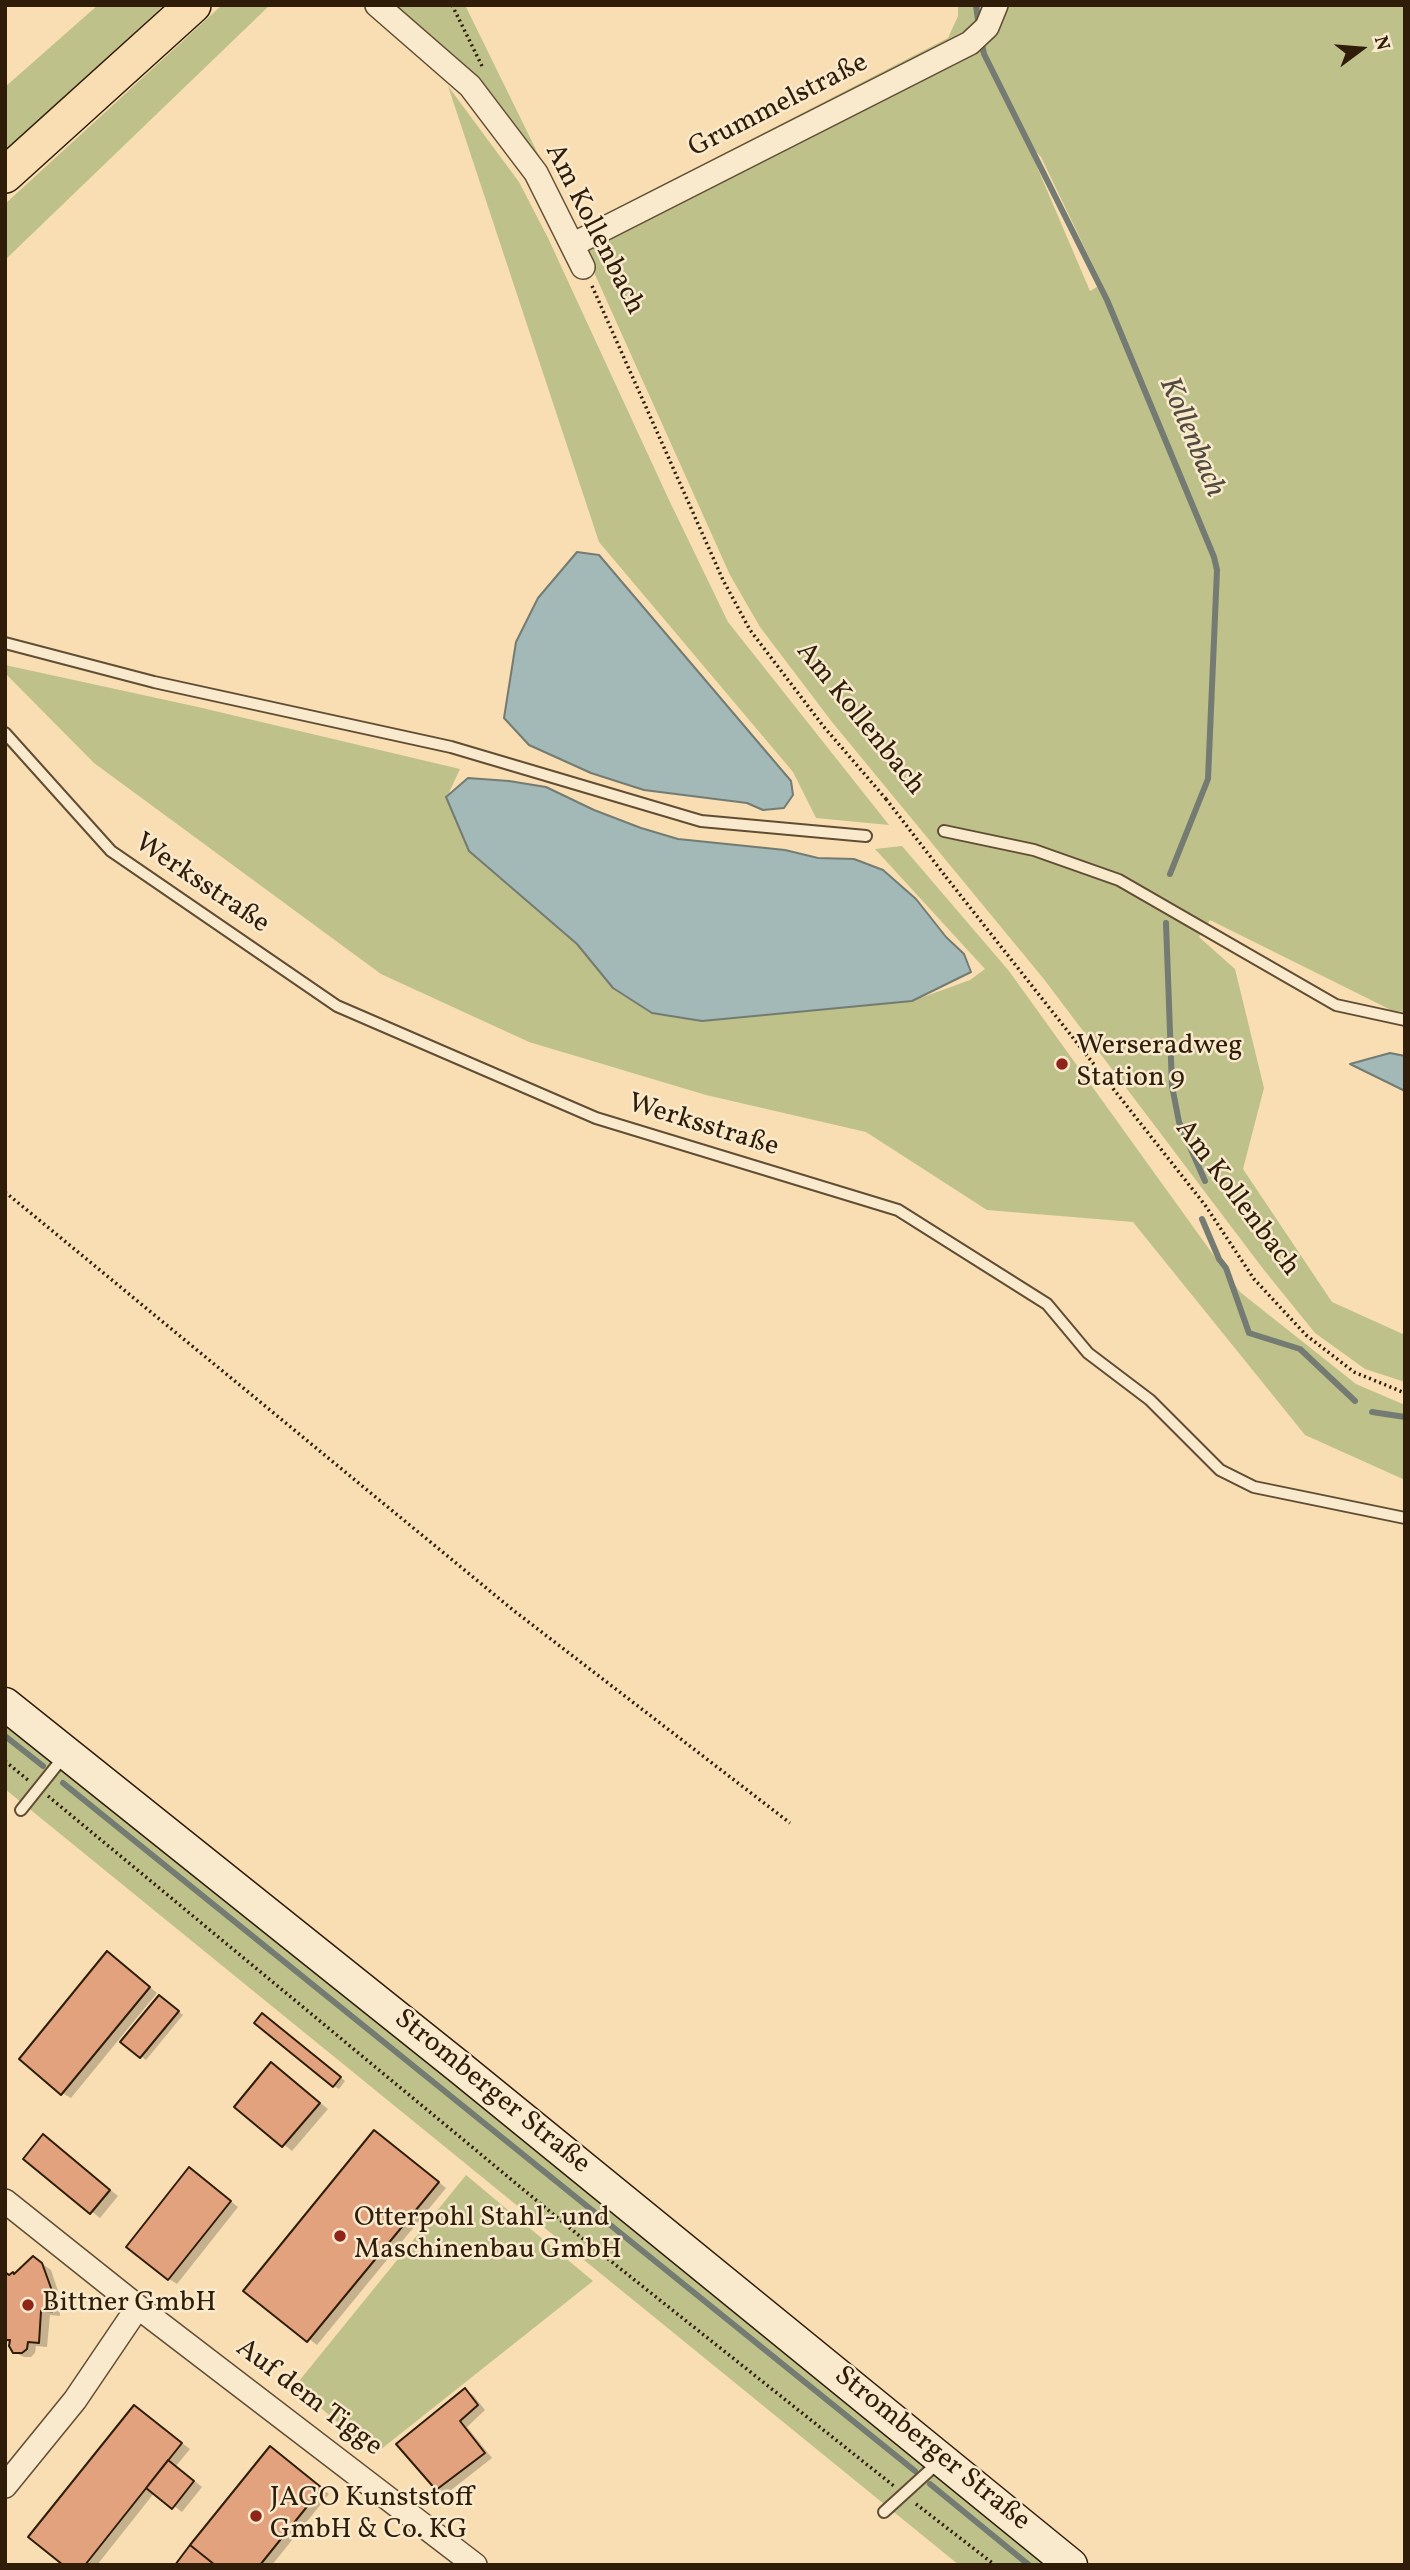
<!DOCTYPE html>
<meta charset="utf-8">
<style>
body{margin:0}
#map{position:relative;width:1410px;height:2570px;overflow:hidden;background:#f8deb2;font-family:Vollkorn,serif}
canvas{display:block}
.frame{position:absolute;inset:0;border:7px solid #2f1d0a;pointer-events:none}
.north{position:absolute;left:1326px;top:14px;width:70px;height:70px;-webkit-text-stroke:5px #faeacd;paint-order:stroke;rotate:74deg;font-size:19px;font-weight:700;line-height:28px;text-align:center;color:#2f1d0a}
.north::after{content:'';display:block;margin:auto;width:24px;height:32px;background:#2f1d0a;clip-path:polygon(50% 0,100% 100%,50% 72%,0 100%)}
</style>
<div id="map">
<canvas width="1410" height="2570"></canvas>
<div class="frame"></div>
<div class="north">N</div>
</div>
<script>
const ctx = document.querySelector('canvas').getContext('2d');
ctx.lineJoin = 'round';
function paint(path, color) { ctx.fillStyle = color; ctx.fill(path, 'evenodd'); }
const shape = rows => new Path2D(rows.map(r => 'M' + r).join(''));
function stroke(path, color, width, dash) { ctx.strokeStyle = color; ctx.lineWidth = width; ctx.lineCap = dash ? 'butt' : 'round'; ctx.setLineDash(dash || []); ctx.stroke(path); }
function drawText(font, color, halo, rows, align = 'center') {
  ctx.font = font + ' Vollkorn,serif'; ctx.lineWidth = 5; ctx.setLineDash([]); ctx.textBaseline = 'middle'; ctx.strokeStyle = halo; ctx.fillStyle = color; for (const [text, x, y, turn = 0] of rows) {
    ctx.save(); ctx.translate(x, y); ctx.rotate((+turn || 0) * Math.PI / 180); ctx.textAlign = isNaN(turn) ? turn : align; if (halo) ctx.strokeText(text, 0, 0); ctx.fillText(text, 0, 0); ctx.restore();
  }
}
paint(shape([
 [98,5,164,5,5,151,5,87],
 [222,5,270,5,5,260,5,204],
 [392,5,465,5,543,164],
 [958,5,1405,5,1405,1012,1391,1010,1210,920,1199,937,1235,969,1264,1088,1243,1169,1332,1302,1405,1335,1405,1382,1365,1369,1315,1333,1264,1270,1043,978,832,722,760,627,730,575,575,230,948,38,958,16],
 [1026,141,1041,157,1102,284,1090,291],
 [448,86,519,182,548,238,669,500,728,622,889,825,816,818,793,772,599,542],
 [5,665,198,707,460,769,447,797,543,913,577,944,613,988,912,1001,970,980,985,969,875,849,902,846,1009,971,1240,1292,1356,1384,1405,1405,1405,1480,1305,1435,1133,1222,987,1210,866,1132,706,1095,529,1042,381,974,94,763,5,673],
 [5,1720,372,2016,1050,2565,959,2565,5,1789],
 [466,2175,593,2281,375,2454,295,2386]
]), '#bfc18a');
const water = shape([
 [577,552,599,555,791,781,793,795,784,808,763,810,747,803,644,790,591,773,529,745,504,718,516,642,538,598,577,552],
 [468,778,509,781,546,787,594,810,641,828,678,839,785,850,818,858,854,859,883,870,916,899,946,937,964,954,971,972,912,1001,702,1021,652,1013,613,988,577,944,469,851,446,797,468,778],
 [1390,1053,1405,1056,1405,1091,1350,1064,1390,1053]
]);
paint(water, '#a2b9b7');
stroke(water, '#747b72', 2);
paint(shape([
 [116,1959,157,1993,71,2098,62,2093],
 [164,2000,183,2015,146,2060,122,2041],
 [268,2018,345,2081,339,2089,334,2086],
 [272,2064,328,2109,292,2151,237,2106],
 [43,2136,118,2196,100,2218,25,2159],
 [383,2137,446,2188,317,2345,245,2290],
 [198,2175,238,2207,177,2284,169,2279],
 [34,2258,51,2270,59,2294,60,2316,50,2315,47,2347,36,2346,35,2353,31,2357,24,2357,14,2352,11,2343,5,2341,5,2295,10,2277],
 [465,2390,473,2395,485,2410,467,2427,492,2458,446,2494,437,2489],
 [134,2407,190,2449,176,2466,202,2487,182,2512,155,2492,97,2565,66,2565],
 [270,2448,329,2494,272,2565,178,2565]
]), '#0003');
stroke(shape([
 [976,5,978,20],
 [982,44,984,54,1107,300,1214,557,1217,570,1208,779,1170,874],
 [1166,923,1172,1086,1179,1122,1205,1181],
 [1202,1219,1219,1259,1226,1268,1249,1333,1300,1349,1355,1401],
 [1372,1412,1405,1417],
 [5,1736,43,1766],
 [63,1783,915,2471],
 [930,2484,1029,2565]
]), '#747b72', 6);
const building = shape([
 [107,1951,150,1987,61,2095,19,2059,107,1951],
 [159,1995,179,2011,140,2058,120,2042,159,1995],
 [262,2013,341,2077,333,2087,254,2023,262,2013],
 [271,2062,320,2103,282,2147,234,2107,271,2062],
 [374,2130,439,2182,307,2342,243,2291,374,2130],
 [43,2134,110,2190,90,2214,23,2159,43,2134],
 [189,2167,231,2201,168,2280,126,2247,189,2167],
 [33,2256,42,2263,51,2288,52,2312,41,2311,39,2343,28,2342,27,2349,22,2353,13,2353,9,2346,10,2340,5,2340,5,2272,9,2275,13,2272,14,2274,33,2256],
 [465,2388,478,2405,460,2421,485,2453,436,2490,396,2444,465,2388],
 [134,2405,182,2443,85,2565,63,2565,28,2537,134,2405],
 [270,2446,322,2488,260,2565,215,2565,190,2545,270,2446],
 [168,2460,194,2481,172,2509,146,2488,168,2460],
 [190,2545,215,2565,175,2565,190,2545]
]);
paint(building, '#e3a27e');
stroke(building, '#2f1d0a', 2);
const lane = shape([
 [5,643,154,682,451,747,701,821,866,836],
 [5,733,111,851,337,1006,596,1118,898,1210,1047,1304,1088,1353,1150,1400,1220,1470,1254,1487,1405,1518],
 [944,831,1034,850,1119,880,1336,1005,1405,1020],
 [21,1810,65,1755],
 [884,2512,940,2461]
]);
const street = shape([
 [377,5,470,86,536,173,583,267],
 [572,245,970,43,987,27,996,5],
 [5,2201,138,2307,475,2565],
 [5,2486,75,2400,138,2307]
]);
const secondary = shape([
 [5,1704,458,2066,1071,2565]
]);
const primary = shape([
 [5,175,193,5]
]);
stroke(lane, '#614d34', 14);
stroke(street, '#614d34', 26);
stroke(secondary, '#2f1d0a', 35);
stroke(primary, '#2f1d0a', 38);
stroke(shape([
 [452,5,483,68],
 [592,286,723,580,750,630,824,727,886,799],
 [946,877,1205,1205,1254,1279,1306,1335,1354,1372,1405,1393],
 [5,1192,513,1610,790,1823],
 [5,1761,28,1780],
 [48,1796,588,2243,894,2486],
 [916,2504,995,2565]
]), '#2f1d0a', 3.5, [2, 3.5]);
stroke(lane, '#faeacd', 10);
stroke(street, '#faeacd', 23);
stroke(secondary, '#faeacd', 32);
stroke(primary, '#f8deb2', 35);
stroke(shape([
 [886,799,946,877]
]), '#2f1d0a', 3.5, [2, 3.5]);
for (const [x, y, r, color] of [
 [1062,1064,7,"#8f2418"],
 [340,2236,7,"#8f2418"],
 [28,2305,7,"#8f2418"],
 [256,2516,7,"#8f2418"]
]) { const dot = new Path2D(); dot.arc(x, y, r, 0, 2 * Math.PI); ctx.fillStyle = color; ctx.fill(dot); stroke(dot, '#faeacd', 2.5); }
drawText('28px', '#2f1d0a', '#faeacd', [
 ["Grummelstraße",779,107,-27],
 ["Am Kollenbach",593,230,63],
 ["Am Kollenbach",859,720,51],
 ["Werksstraße",201,885,34],
 ["Werksstraße",703,1127,17],
 ["Am Kollenbach",1236,1199,53],
 ["Stromberger Straße",491,2093,39],
 ["Auf dem Tigge",308,2399,37],
 ["Stromberger Straße",931,2450,39]
]);
drawText('28px', '#2f1d0a', '#faeacd', [
 ["Werseradweg",1076,1048],
 ["Station 9",1076,1080],
 ["Otterpohl Stahl- und",354,2220],
 ["Maschinenbau GmbH",354,2252],
 ["Bittner GmbH",42,2305],
 ["JAGO Kunststoff",270,2500],
 ["GmbH & Co. KG",270,2532]
], 'left');
drawText('italic 30px', '#524c3e', '#faeacd', [
 ["Kollenbach",1190,438,67]
]);
</script>
